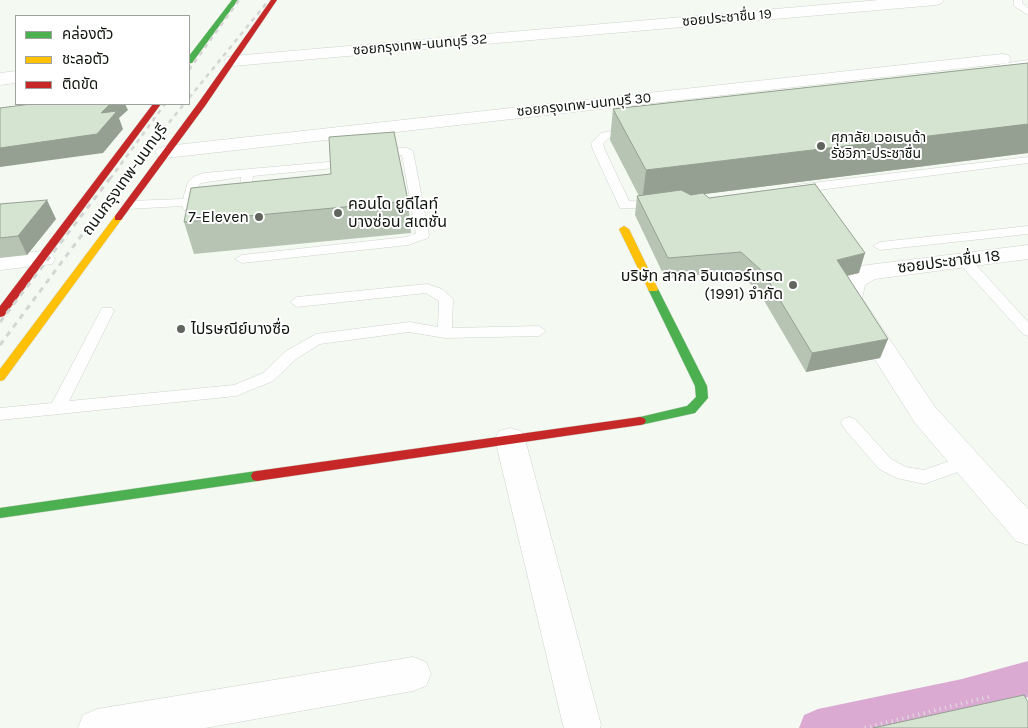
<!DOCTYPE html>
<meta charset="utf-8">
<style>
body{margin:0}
#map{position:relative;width:1028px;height:728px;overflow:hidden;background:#f4faf2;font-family:Karla,"Noto Sans Thai",sans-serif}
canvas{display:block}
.legend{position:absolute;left:15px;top:15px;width:175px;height:90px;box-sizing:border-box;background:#fff;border:1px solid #a0a29f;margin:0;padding:6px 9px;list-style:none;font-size:15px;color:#11170f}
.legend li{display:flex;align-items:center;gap:10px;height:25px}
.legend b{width:25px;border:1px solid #a0a29f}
</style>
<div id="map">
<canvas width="1028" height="728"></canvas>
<ul class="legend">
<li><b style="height:6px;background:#4caf50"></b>คล่องตัว</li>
<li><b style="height:6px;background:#ffc107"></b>ชะลอตัว</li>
<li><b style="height:6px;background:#c62828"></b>ติดขัด</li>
</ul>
</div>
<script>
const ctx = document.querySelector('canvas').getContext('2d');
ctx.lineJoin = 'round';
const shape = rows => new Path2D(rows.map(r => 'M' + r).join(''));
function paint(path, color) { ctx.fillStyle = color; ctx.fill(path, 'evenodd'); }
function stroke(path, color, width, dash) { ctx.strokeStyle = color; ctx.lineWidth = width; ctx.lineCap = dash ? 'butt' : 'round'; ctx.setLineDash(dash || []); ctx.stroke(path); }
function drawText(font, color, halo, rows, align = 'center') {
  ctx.font = font + ' Karla,"Noto Sans Thai",sans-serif'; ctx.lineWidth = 4; ctx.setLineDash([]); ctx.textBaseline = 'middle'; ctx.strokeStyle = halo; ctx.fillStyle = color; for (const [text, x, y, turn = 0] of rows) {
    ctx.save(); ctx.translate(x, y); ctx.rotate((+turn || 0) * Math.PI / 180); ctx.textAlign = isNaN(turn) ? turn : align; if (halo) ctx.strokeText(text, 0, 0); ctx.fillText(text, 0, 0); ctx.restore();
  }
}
paint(shape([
 [1028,661,1028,697,962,715,904,728,799,728,804,715,818,709,962,679,1028,661]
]), '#dbaad2');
const lane = shape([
 [1014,0,1022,0,1022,3,1028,8,1028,15,1014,6,1014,0],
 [1028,60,1028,66,1007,69,995,75,990,72,1000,64,1028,60],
 [631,127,635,128,635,132,609,138,603,144,605,150,629,201,654,202,660,206,658,209,620,208,593,150,591,143,601,133,631,127],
 [407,148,413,151,429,235,428,238,408,245,242,263,235,259,242,255,406,237,416,233,402,155,378,155,372,152,378,149,407,148],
 [1028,157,1028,163,796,193,790,189,796,185,1028,157],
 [351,160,357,164,355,166,253,176,250,202,244,206,238,202,241,177,201,183,198,186,194,207,188,211,184,210,182,206,128,209,122,205,128,201,183,199,188,182,193,177,204,173,351,160],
 [1028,226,1028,234,880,250,873,246,880,242,1028,226],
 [964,256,969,257,1028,322,1028,336,1023,334,959,263,957,260,959,257,964,256],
 [427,284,442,289,453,299,452,328,539,326,546,331,539,336,445,338,409,332,320,344,296,359,273,381,236,396,0,420,0,408,52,403,102,308,112,308,114,311,69,401,234,385,263,373,286,351,316,334,409,322,438,327,439,301,426,293,297,307,290,302,297,297,427,284],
 [849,417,855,419,891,459,906,467,924,470,966,455,972,457,974,462,972,467,924,484,897,478,879,469,843,427,841,423,843,419,849,417]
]);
const street = shape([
 [879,0,944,0,942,3,936,5,233,66,227,65,224,61,227,57,233,56,879,0],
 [1002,54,1008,55,1011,59,1008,63,166,158,159,156,155,152,159,148,166,146,1002,54],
 [16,71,16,83,0,85,0,73,16,71],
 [1028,245,1028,259,875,279,865,285,862,298,935,407,1028,509,1028,545,1016,541,915,423,836,298,844,275,860,266,1028,245],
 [43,251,52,254,55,259,52,264,0,270,0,254,43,251],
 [510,428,521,431,525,439,601,725,600,728,564,728,563,725,495,439,499,431,510,428],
 [413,657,426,662,431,674,426,686,413,691,205,728,78,728,83,715,97,709,413,657]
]);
const fast = shape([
 [232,0,238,0,192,63,189,63,189,56,232,0],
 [653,286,658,289,707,386,708,398,695,413,640,425,636,424,634,421,636,418,687,406,696,397,695,386,648,289,653,286],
 [257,471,261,472,263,476,261,480,257,481,0,518,0,508,257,471]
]);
const slow = shape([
 [118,215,123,218,121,220,4,380,0,381,0,369,115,216,118,215],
 [624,226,629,229,658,289,657,291,649,291,648,289,619,229,624,226]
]);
const jam = shape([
 [271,0,277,0,205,106,121,220,115,220,115,216,199,102,271,0],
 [153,104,161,104,4,316,0,317,0,306,153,104],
 [640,417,644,418,646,421,644,424,640,425,257,481,253,480,251,476,253,472,257,471,640,417]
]);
stroke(lane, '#ced4cc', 1);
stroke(street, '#ced4cc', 1);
stroke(fast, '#ced4cc', 1);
stroke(slow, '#ced4cc', 1);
stroke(jam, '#ced4cc', 1);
stroke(shape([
 [865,728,992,696]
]), '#e1e3e0', 4, [1, 4.5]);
paint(lane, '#fdfefd');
paint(street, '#fdfefd');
paint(fast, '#4caf50');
paint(slow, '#ffc107');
paint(jam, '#c62828');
stroke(shape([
 [189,70,239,0],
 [189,98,269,0],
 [110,179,165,104],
 [124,179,184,104]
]), '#d5d6d4', 2.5, [4.5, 4.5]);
stroke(shape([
 [0,322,111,177],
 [0,345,125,177]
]), '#d5d6d4', 3, [5.5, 5.5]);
paint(shape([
 [1028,63,1028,153,704,194,709,198,859,273,847,276,888,339,880,358,806,372,759,292,737,272,665,278,635,215,637,196,639,196,610,140,613,109],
 [331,174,408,201,411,233,194,254,184,222],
 [0,204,56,219,27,255,0,258]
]), '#b7c4b4');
paint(shape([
 [110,104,125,104,128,110,119,118,123,129,103,153,0,167,0,148,101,113],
 [1028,124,1028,153,642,202,646,170],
 [47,200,56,219,27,255,18,236],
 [865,253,859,273,831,279,837,260],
 [888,339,880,358,806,372,812,353]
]), '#95a092');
const building = shape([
 [1028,63,1028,124,646,170,613,109,1028,63],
 [31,104,110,104,101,113,117,111,97,134,0,148,0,108,31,104],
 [394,132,408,201,184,222,191,188,331,174,329,137,394,132],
 [815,184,865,253,837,260,888,339,812,353,763,272,741,252,668,258,637,196,681,190,691,195,703,193,709,198,815,184],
 [47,200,18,236,0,238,0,204,47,200],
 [1024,695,1028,702,1028,728,873,728,1024,695]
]);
paint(building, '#d5e4d1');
stroke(building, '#95a092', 1);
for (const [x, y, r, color] of [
 [821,146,5,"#60665e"],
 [338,213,5,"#60665e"],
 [259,217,5,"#60665e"],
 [793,285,5,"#60665e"],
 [181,329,5,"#60665e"]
]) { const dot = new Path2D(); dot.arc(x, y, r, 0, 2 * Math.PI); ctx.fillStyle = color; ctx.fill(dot); stroke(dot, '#fff', 2); }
drawText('14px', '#11170f', '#fff', [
 ["ซอยประชาชื่น 19",727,18,-5],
 ["ซอยกรุงเทพ-นนทบุรี 32",420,45,-5],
 ["ซอยกรุงเทพ-นนทบุรี 30",584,105,-6]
]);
drawText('14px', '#11170f', '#fff', [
 ["ศุภาลัย เวอเรนด้า",831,138],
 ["รัชวิภา-ประชาชื่น",831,154]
], 'left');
drawText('16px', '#11170f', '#fff', [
 ["ถนนกรุงเทพ-นนทบุรี",125,180,-54],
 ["ซอยประชาชื่น 18",949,262,-7]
]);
drawText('16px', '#11170f', '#fff', [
 ["คอนโด ยูดีไลท์",348,204],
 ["บางซ่อน สเตชั่น",348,222],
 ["7-Eleven",249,217,"right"],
 ["บริษัท สากล อินเตอร์เทรด",783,276,"right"],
 ["(1991) จำกัด",783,294,"right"],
 ["ไปรษณีย์บางซื่อ",191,329]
], 'left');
</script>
